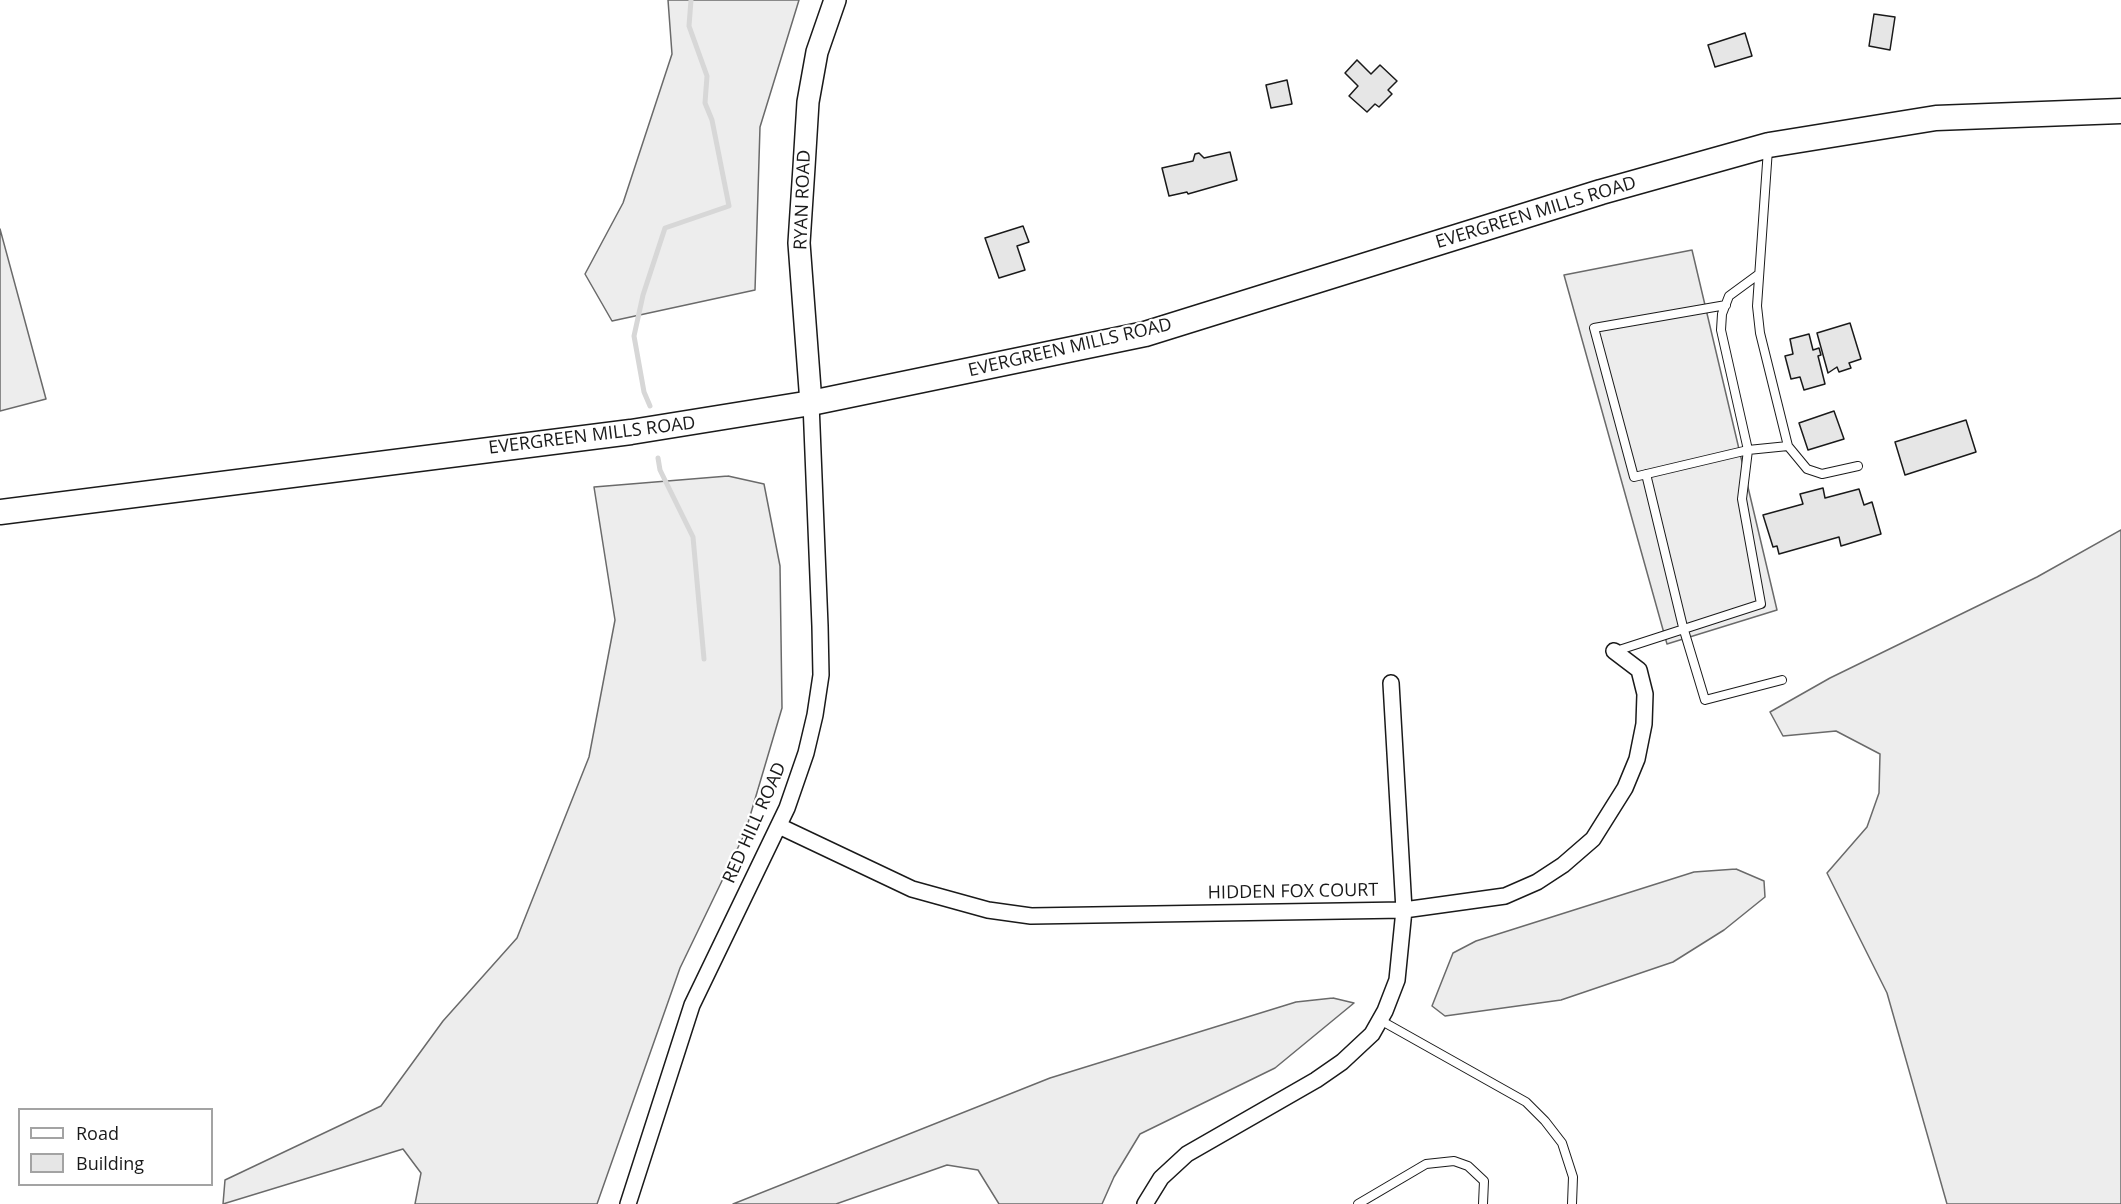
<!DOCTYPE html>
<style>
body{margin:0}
#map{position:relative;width:2121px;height:1204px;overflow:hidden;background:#fff;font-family:"Open Sans",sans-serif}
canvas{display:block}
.legend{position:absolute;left:18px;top:1108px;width:195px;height:78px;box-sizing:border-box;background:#fff;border:2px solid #a3a3a3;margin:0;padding:8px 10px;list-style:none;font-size:18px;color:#1a1a1a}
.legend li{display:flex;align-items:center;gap:12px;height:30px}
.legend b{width:30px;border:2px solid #a3a3a3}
</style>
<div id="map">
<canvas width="2121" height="1204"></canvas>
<ul class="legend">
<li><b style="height:8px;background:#fff"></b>Road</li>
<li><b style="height:16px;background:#e6e6e6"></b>Building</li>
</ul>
</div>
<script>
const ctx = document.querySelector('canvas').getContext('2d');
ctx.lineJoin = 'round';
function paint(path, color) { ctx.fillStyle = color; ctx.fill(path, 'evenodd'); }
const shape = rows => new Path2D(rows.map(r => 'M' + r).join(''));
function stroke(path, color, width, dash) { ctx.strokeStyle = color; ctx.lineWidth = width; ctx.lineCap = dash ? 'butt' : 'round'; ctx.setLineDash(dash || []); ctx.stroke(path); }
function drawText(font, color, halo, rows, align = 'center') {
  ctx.font = font + ' "Open Sans",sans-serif'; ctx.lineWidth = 4.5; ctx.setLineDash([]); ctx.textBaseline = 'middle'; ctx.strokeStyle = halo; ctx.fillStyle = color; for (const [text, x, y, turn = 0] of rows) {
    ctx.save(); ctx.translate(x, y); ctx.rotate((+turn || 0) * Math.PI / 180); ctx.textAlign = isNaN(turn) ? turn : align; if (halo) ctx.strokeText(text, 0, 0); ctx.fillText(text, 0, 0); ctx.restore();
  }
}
const built = shape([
 [668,0,799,0,760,127,755,290,612,321,585,274,623,203,672,54,668,0],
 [0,229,46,399,0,411,0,229],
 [1692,250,1777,610,1667,644,1564,275,1692,250],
 [728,476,764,484,780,566,782,708,745,833,680,968,597,1204,415,1204,421,1173,403,1149,223,1204,225,1180,381,1106,443,1021,517,938,589,757,615,620,594,487,728,476],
 [2121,530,2121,1204,1947,1204,1887,993,1827,873,1867,827,1879,793,1880,754,1836,731,1783,736,1770,712,1830,678,2037,577,2121,530],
 [1736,869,1764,881,1765,897,1724,930,1673,962,1561,1000,1445,1016,1432,1006,1453,953,1476,941,1694,872,1736,869],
 [1333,998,1354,1003,1275,1068,1140,1134,1114,1177,1102,1204,999,1204,978,1170,947,1165,836,1204,733,1204,1050,1078,1296,1002,1333,998]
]);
paint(built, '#ededed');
stroke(built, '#6a6a6a', 1.5);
stroke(shape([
 [650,406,644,392,634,336,643,295,665,228,729,206,712,120,705,103,707,76,689,26,691,0],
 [658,458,660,470,693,537,704,659]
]), '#d7d7d7', 5);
const building = shape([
 [1874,14,1895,17,1890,50,1869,46,1874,14],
 [1745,33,1752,56,1715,67,1708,45,1745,33],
 [1357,60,1371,74,1380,65,1397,81,1388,90,1392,94,1379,107,1375,104,1367,112,1349,96,1358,86,1345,73,1357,60],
 [1287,80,1292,104,1271,108,1266,85,1287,80],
 [1230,152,1237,180,1188,194,1187,192,1169,196,1162,168,1193,161,1195,154,1199,153,1204,158,1230,152],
 [1023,226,1029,242,1017,246,1025,270,999,278,985,238,1023,226],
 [1850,323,1861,359,1849,363,1851,368,1839,372,1837,367,1828,373,1817,333,1850,323],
 [1809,334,1813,350,1819,348,1821,355,1818,356,1825,384,1804,390,1800,377,1791,379,1785,356,1793,354,1790,339,1809,334],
 [1834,411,1844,439,1808,450,1799,423,1834,411],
 [1966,420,1976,452,1905,475,1895,442,1966,420],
 [1823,488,1825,498,1859,489,1864,505,1872,502,1881,534,1841,546,1839,537,1779,554,1777,546,1773,547,1763,515,1803,504,1800,494,1823,488]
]);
paint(building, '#e6e6e6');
stroke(building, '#1a1a1a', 1.5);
const service = shape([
 [1768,149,1757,306,1760,333,1788,446,1807,469,1822,474,1858,466],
 [1759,274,1729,296,1722,314,1721,330,1748,450,1788,446],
 [1646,474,1683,627,1705,700,1782,680],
 [1616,651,1761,604,1742,499,1748,450,1634,477,1594,328,1726,305],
 [1380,1020,1526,1102,1545,1121,1562,1143,1573,1177,1572,1204],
 [1358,1204,1426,1164,1454,1161,1468,1166,1484,1181,1483,1204]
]);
const minor = shape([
 [779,826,912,889,988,910,1031,916,1404,910,1505,896,1537,882,1563,865,1593,839,1625,788,1637,759,1644,724,1645,694,1639,670,1614,651],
 [628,1204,692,1005,787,808,806,753,815,715,821,675,820,626,811,403],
 [1145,1204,1161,1178,1187,1154,1316,1080,1342,1062,1372,1034,1385,1011,1397,980,1404,910,1391,683]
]);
const secondary = shape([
 [811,403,799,243,804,167,808,102,817,52,835,0]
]);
const primary = shape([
 [0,512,631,432,811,403,1145,334,1601,192,1769,145,1936,118,2121,111]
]);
stroke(service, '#1a1a1a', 10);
stroke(minor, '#1a1a1a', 18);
stroke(secondary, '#1a1a1a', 24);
stroke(primary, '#1a1a1a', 27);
stroke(service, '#fff', 8);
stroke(minor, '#fff', 15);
stroke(secondary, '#fff', 21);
stroke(primary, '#fff', 24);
drawText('18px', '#1a1a1a', '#fff', [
 ["RYAN ROAD",803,200,-88],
 ["EVERGREEN MILLS ROAD",1536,213,-17],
 ["EVERGREEN MILLS ROAD",1070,348,-13],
 ["EVERGREEN MILLS ROAD",592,436,-7],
 ["RED HILL ROAD",755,823,-66],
 ["HIDDEN FOX COURT",1293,892,-1]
]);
</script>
